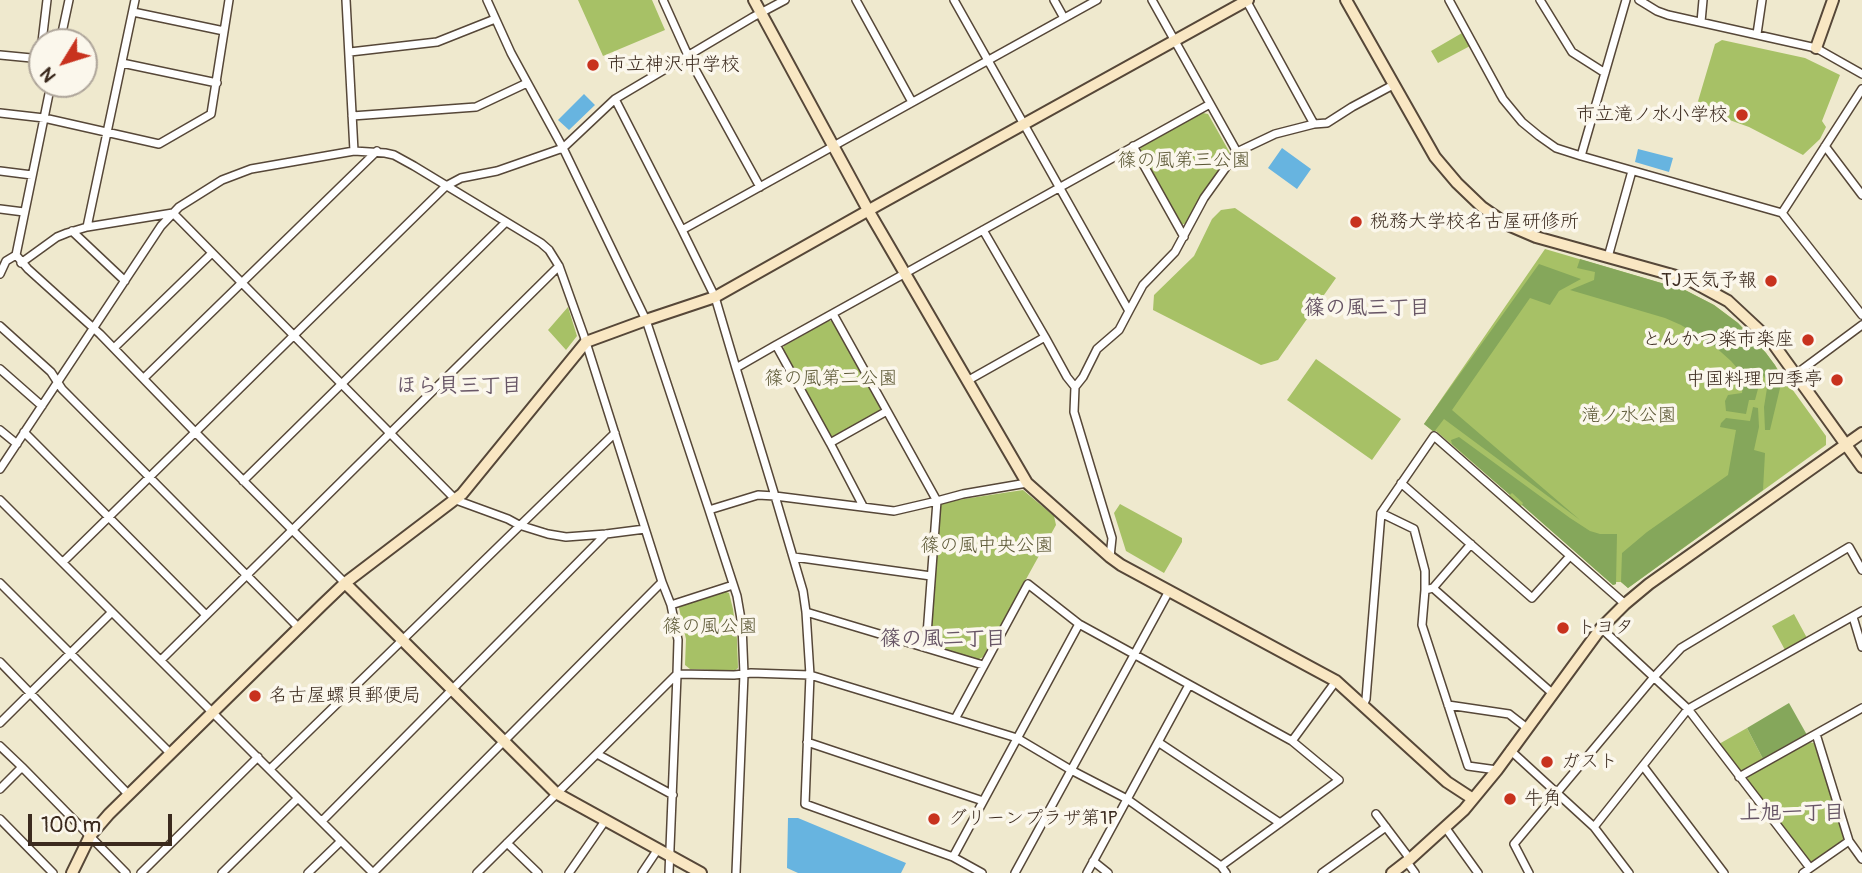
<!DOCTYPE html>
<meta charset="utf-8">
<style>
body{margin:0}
#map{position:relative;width:1862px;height:873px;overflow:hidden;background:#efe9ce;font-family:Pangolin,sans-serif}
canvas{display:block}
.north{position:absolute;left:28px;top:28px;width:70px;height:70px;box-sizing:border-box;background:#fbf7ec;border:2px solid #aea59a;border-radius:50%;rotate:232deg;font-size:19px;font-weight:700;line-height:28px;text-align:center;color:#3b2a1e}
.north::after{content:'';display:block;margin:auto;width:24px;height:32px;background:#c8321e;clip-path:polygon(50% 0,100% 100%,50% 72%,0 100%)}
.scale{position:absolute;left:28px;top:814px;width:144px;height:32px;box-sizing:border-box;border:4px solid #3b2a1e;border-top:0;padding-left:9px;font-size:21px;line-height:24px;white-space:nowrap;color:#3b2a1e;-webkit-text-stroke:5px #fbf7ec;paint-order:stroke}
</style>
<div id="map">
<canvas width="1862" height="873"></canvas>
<div class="north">N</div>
<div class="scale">100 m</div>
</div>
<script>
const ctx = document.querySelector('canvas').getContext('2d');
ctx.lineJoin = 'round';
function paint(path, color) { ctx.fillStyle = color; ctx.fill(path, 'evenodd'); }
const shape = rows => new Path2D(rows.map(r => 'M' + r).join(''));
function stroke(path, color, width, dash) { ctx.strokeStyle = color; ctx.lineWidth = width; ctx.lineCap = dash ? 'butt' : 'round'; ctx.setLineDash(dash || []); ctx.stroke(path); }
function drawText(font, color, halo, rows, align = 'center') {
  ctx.font = font + ' Pangolin,"Klee One",sans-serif'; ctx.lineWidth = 7; ctx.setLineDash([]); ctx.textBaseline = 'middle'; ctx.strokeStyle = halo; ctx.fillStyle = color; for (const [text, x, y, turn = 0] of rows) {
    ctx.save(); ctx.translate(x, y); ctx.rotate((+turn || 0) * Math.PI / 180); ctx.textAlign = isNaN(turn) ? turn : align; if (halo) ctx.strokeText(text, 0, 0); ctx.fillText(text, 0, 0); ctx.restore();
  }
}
paint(shape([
 [578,0,652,0,665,30,603,56],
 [1462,33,1470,46,1438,63,1431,51],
 [1722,40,1805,58,1840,75,1822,121,1826,127,1820,139,1803,155,1749,127,1696,108,1715,44],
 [1203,113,1208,114,1230,153,1201,197,1188,223,1180,225,1140,151,1141,146],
 [1235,208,1336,278,1278,360,1261,365,1153,310,1154,295,1194,256,1212,219,1221,210],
 [1545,249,1685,290,1714,305,1738,323,1766,353,1826,436,1826,445,1628,588,1621,582,1616,582,1616,584,1613,585,1522,505,1520,507,1508,497,1510,495,1436,431,1434,432,1424,424],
 [568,307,577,336,566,350,548,330],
 [828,321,832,321,880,407,880,412,834,438,829,435,782,351,784,346],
 [1316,359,1401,419,1372,460,1287,400],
 [1023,490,1054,516,1056,525,983,657,977,660,934,646,930,641,939,506,944,502],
 [1120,504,1182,538,1182,542,1164,573,1126,551,1114,513],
 [724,591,729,593,733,609,737,639,738,668,734,671,690,669,685,665,686,639,679,608,680,606],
 [1794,614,1807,638,1785,650,1772,626],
 [1747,728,1763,759,1744,770,1739,770,1719,744],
 [1809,742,1814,743,1844,836,1843,840,1814,861,1808,861,1747,781,1748,776]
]), '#a7c166');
paint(shape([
 [1580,259,1685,290,1714,305,1738,323,1766,353,1775,365,1779,373,1781,384,1770,430,1765,430,1764,407,1768,382,1762,374,1755,400,1749,400,1746,414,1726,411,1725,401,1728,395,1742,393,1744,376,1731,361,1712,344,1681,325,1665,318,1570,290,1594,280,1595,272,1577,268],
 [1539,264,1581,279,1559,291,1550,305,1530,298,1452,410,1580,520,1444,419,1434,432,1424,424],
 [1753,407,1758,408,1759,427,1754,450,1765,453,1763,490,1628,588,1621,582,1622,553,1647,532,1728,475,1736,430,1720,427,1721,423,1726,418,1750,421],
 [1459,437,1570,518,1590,531,1600,534,1617,534,1616,584,1613,585,1522,505,1523,503,1512,493,1510,495,1452,444,1451,440],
 [1789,703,1807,735,1763,759,1747,728]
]), '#85a75b');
paint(shape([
 [584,94,595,105,569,130,558,120],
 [1282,148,1311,169,1297,189,1268,168],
 [1638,149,1673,158,1669,172,1635,162],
 [788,818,798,818,906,863,901,873,798,873,787,868]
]), '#67b4e0');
const street = shape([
 [346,0,354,151],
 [487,0,511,53,563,148,646,320,709,510,758,495,775,496,736,368],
 [663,0,690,60,760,187],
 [856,0,912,102],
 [954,0,1129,311,1143,285,1175,252,1204,198,1237,152],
 [1054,0,1064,18],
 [1152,0,1237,152,1275,134,1314,124,1246,0],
 [1449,0,1503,99,1522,122,1539,136,1556,148,1581,156,1782,213,1862,315],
 [1540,0,1572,52,1605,73],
 [1639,0,1657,11,1668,15,1816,48,1862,74],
 [133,12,224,31],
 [1701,22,1703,0],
 [1757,34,1762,0],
 [42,42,47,0],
 [60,42,69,0],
 [350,52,437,42,495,19],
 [0,55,42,59],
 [122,63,217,83],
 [51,84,16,255,28,269,100,334,195,432,345,583],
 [615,99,682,230],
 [0,113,44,118,159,144,211,114,229,0],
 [352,116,476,107,527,83],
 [1314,124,1327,123,1352,107,1393,85],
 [1133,146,1184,237],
 [1825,146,1862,195],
 [1581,156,1626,0],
 [0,171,32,175],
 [0,209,24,212],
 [1782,213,1862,89],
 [87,227,135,0],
 [72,231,125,281],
 [1608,257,1632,171],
 [21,263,57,237,67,233,87,227,173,213,456,500,508,519,519,525,548,534,566,537,606,534,645,529],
 [0,274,6,261,16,255],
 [833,314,887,411],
 [0,326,51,372,62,389,299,628],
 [1045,337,1067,377,1075,387],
 [776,345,1210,104],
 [114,348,212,253],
 [0,369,42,406],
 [1796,374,1862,325],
 [144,378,377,151],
 [967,381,1045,337,983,230],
 [0,430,17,444],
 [24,432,206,615],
 [830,443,863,506],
 [0,469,161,226,179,207,222,180,251,169,354,151,385,153,394,155,414,166,541,243,549,250,559,266,584,336,662,582,373,873],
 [243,481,506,222],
 [1027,483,963,494,937,501,887,411,830,443,776,345,736,368,715,297,682,230,1097,0],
 [1401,483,1532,598,1570,556],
 [0,500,373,873],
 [1381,513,1434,436,1625,604],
 [794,557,931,576],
 [1110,557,1112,538,1074,412,1075,387,1083,377,1097,349,1119,330,1129,311],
 [63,562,446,186,461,178,497,171,563,148,615,99,753,17,785,0],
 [662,582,671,605,678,640,677,674,734,675,744,674,742,625,737,596,709,510],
 [0,583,171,754],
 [1433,588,1471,544],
 [1425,590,1422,625,1468,766,1497,770],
 [671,605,733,585],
 [806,612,983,665],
 [1853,617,1862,647],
 [1601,628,1688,709,1810,868],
 [926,648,937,501,894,511,775,496,803,591,806,612,810,675,805,804,953,857,982,873],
 [161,660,559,266],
 [0,662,128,794],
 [1363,705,1366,699,1381,513,1414,529,1425,571,1425,590,1433,588,1552,693],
 [1448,705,1509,714,1527,728],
 [955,719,1028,584,1079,624,1292,741,1339,780,1221,866],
 [0,723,112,612],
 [1816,734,1849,841,1862,859],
 [1292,741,1336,681],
 [807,742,983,801],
 [1158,742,1280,823],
 [0,746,22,767,0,789],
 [1510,750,1594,827,1629,873],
 [597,754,673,795],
 [1643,766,1724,873],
 [22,767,126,873],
 [270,769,615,433],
 [1739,777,1862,708],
 [1376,814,1410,859],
 [0,819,53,873],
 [322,821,606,534],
 [1445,827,1478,873],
 [1594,827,1688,709,1862,611],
 [507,843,538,873],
 [953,857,1079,624],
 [1093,861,1108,873],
 [1407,862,1415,873],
 [141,873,258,757],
 [222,873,298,798],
 [308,873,341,841],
 [477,873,677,674],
 [569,873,605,821],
 [642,873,658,849],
 [669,873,677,675],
 [736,873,744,674,751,673,810,675,1017,738,1071,770,1127,799,1221,866,1226,873],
 [1015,873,1169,591],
 [1087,873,1189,685],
 [1322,873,1386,827],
 [1529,873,1514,844,1654,677,1681,648,1849,547,1862,570],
 [1803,873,1849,841]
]);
const secondary = shape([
 [754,0,868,210,1027,483,1110,557,1121,565,1336,681,1447,782,1473,799],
 [1346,0,1435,157,1457,183,1482,207,1508,225,1536,237,1676,276,1693,282,1728,301,1772,342,1862,467],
 [1816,48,1833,0],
 [345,583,556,793,701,873],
 [72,873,90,836,109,814,322,605,345,583,462,494,586,342,646,320,715,297,878,205,1248,0],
 [1392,873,1410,859,1464,810,1497,770,1601,628,1625,604,1649,584,1862,433]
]);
stroke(street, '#564738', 10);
stroke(secondary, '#564738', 14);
stroke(street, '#fff', 7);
stroke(secondary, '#f9e7c3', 10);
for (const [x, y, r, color] of [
 [593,65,7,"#c8321e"],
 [1742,115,7,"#c8321e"],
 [1356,222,7,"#c8321e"],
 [1771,281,7,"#c8321e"],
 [1808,340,7,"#c8321e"],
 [1837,380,7,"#c8321e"],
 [1563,628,7,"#c8321e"],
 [255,696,7,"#c8321e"],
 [1547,762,7,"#c8321e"],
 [1510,799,7,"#c8321e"],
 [934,819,7,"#c8321e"]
]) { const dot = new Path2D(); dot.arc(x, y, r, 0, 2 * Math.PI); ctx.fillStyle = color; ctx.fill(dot); stroke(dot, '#fbf7ec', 2.5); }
drawText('19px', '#3b2a1e', '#fbf7ec', [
 ["市立神沢中学校",607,65],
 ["市立滝ノ水小学校",1728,115,"right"],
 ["税務大学校名古屋研修所",1370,222],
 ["TJ天気予報",1757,281,"right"],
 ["とんかつ楽市楽座",1794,340,"right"],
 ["中国料理 四季亭",1823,380,"right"],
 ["トヨタ",1577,628],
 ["名古屋螺貝郵便局",269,696],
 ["ガスト",1561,762],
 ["牛角",1524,799],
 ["グリーンプラザ第1P",948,819]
], 'left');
drawText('19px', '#5b5734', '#fbf7ec', [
 ["篠の風第三公園",1184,161],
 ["篠の風第二公園",831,379],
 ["滝ノ水公園",1629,416],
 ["篠の風中央公園",987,546],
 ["篠の風公園",710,627]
]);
drawText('bold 21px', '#685666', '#fbf7ec', [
 ["篠の風三丁目",1367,309],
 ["ほら貝三丁目",459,387],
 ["篠の風二丁目",943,640],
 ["上旭一丁目",1792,814]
]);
</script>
